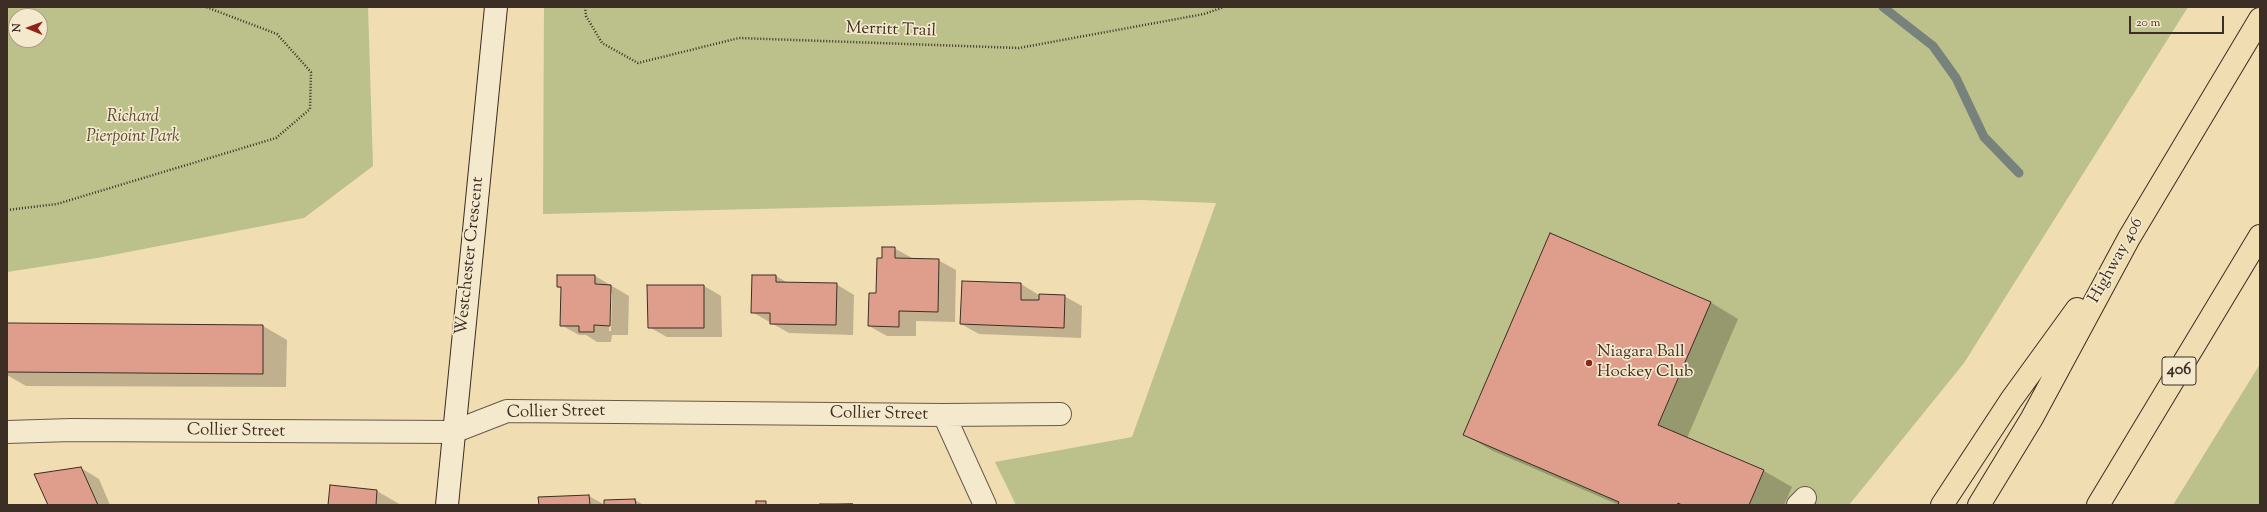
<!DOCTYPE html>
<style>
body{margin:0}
#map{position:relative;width:2267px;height:512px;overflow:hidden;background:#f0ddb2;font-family:"Sorts Mill Goudy",serif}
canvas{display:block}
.frame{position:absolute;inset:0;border:8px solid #3c2e24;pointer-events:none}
.north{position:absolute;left:8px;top:8px;width:40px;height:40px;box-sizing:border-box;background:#f5e9cd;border:1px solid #ab9e89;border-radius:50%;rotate:271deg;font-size:11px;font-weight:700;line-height:16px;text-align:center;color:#3c2e24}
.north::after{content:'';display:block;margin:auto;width:14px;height:18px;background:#8f2418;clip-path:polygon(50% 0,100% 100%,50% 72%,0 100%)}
.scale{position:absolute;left:2129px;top:16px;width:95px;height:18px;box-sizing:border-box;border:2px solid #3c2e24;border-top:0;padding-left:5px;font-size:12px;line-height:14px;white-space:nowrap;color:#3c2e24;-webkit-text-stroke:3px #f5e9cd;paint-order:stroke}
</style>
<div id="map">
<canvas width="2267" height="512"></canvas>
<div class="frame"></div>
<div class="north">N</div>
<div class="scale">20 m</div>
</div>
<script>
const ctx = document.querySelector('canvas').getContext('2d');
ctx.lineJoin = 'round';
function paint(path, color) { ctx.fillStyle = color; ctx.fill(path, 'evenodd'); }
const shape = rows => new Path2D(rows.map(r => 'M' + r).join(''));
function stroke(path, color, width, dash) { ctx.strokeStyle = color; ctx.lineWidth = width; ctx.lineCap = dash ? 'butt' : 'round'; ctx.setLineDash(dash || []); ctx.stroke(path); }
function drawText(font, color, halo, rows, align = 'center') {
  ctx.font = font + ' "Sorts Mill Goudy",serif'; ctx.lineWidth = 3.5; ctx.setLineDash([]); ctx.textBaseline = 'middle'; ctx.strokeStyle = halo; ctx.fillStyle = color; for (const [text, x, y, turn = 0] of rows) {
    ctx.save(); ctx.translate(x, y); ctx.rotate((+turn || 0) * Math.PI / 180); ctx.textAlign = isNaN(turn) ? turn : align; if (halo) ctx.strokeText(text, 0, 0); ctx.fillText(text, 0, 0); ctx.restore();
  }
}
paint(shape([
 [7,7,368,7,373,166,304,218,97,258,7,272],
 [16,16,40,16,40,40,16,40],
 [544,7,2188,7,1964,363,1849,505,1016,505,995,462,1132,437,1216,203,1140,200,543,214],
 [2260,364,2260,505,2173,505]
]), '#bcc08a');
paint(shape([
 [894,248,912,258,938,260,956,270,955,322,916,321,916,336,887,336,869,326,883,259],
 [595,276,629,296,628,335,612,335,611,342,597,342,586,335,579,335,561,325,562,289,558,287],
 [610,293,612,293,611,331,609,331],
 [776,276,788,283,836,284,854,295,853,335,789,333,752,312],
 [1021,284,1039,295,1064,296,1082,306,1081,338,979,334,961,324],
 [704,286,721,296,722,337,667,337,649,327],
 [1710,302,1738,319,1687,438,1764,471,1792,487,1784,505,1619,505,1493,451,1465,435],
 [7,324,263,326,287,340,286,387,26,386,7,375],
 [81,468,99,479,110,505,49,505],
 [377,491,401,505,329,505],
 [589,496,605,505,635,500,644,505,540,505,539,498]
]), '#0003');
stroke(shape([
 [1883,7,1933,46,1956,78,1984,137,2019,173]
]), '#76827b', 9);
const building = shape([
 [1550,233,1711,302,1658,425,1764,470,1749,505,1682,505,1678,503,1677,505,1618,505,1619,502,1463,435,1550,233],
 [882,247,895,247,895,258,939,259,938,312,899,311,899,327,868,326,869,293,876,293,877,258,882,258,882,247],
 [557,275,595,275,595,284,611,285,610,326,594,325,594,332,579,332,579,326,560,326,561,287,557,287,557,275],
 [752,275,776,275,776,282,837,283,836,325,770,324,770,313,751,313,752,275],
 [962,281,1021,283,1021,300,1039,300,1039,294,1065,295,1064,328,960,324,962,281],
 [647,285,704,285,704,328,648,328,647,285],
 [7,323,263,325,263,374,7,372,7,323],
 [81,467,98,505,48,505,34,474,81,467],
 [330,485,377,490,376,505,328,505,330,485],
 [589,495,590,505,539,505,538,497,589,495],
 [635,499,636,505,604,505,604,500,635,499],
 [756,501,766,501,766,505,756,505,756,501],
 [820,504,853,504,820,505,820,504]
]);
paint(building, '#df9d8c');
stroke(building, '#3c2e24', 1);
const street = shape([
 [944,415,985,505],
 [7,432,71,430,453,432,507,411,944,415,1060,414],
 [1798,505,1805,498]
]);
const secondary = shape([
 [447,505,496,7]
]);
const highway = shape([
 [1942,505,2011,400,2077,309],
 [1979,505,2032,418,2129,238,2260,19],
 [2098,505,2260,236]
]);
stroke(street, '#695a48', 24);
stroke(secondary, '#3c2e24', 24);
stroke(highway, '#3c2e24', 24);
stroke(shape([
 [585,7,586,16,602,43,638,63,739,38,1019,48,1204,14,1224,7],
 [7,210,57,204,276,138,310,109,311,72,277,34,206,7]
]), '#3c2e24', 2.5, [1, 2]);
stroke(street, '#f5e9cd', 22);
stroke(secondary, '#f5e9cd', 22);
stroke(highway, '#f0ddb2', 22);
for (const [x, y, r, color] of [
 [1589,363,4,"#8f2418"]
]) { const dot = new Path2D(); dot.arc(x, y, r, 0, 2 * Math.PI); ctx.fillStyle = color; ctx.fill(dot); stroke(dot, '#f5e9cd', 1.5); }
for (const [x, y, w] of [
 [2179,371,34]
]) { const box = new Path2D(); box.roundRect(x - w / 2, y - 14, w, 28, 3); ctx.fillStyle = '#f5e9cd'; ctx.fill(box); stroke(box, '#3c2e24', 1); }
drawText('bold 16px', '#3c2e24', null, [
 ["406",2179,371]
]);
drawText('17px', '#3c2e24', '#f5e9cd', [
 ["Merritt Trail",891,31,2],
 ["Westchester Crescent",471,256,-84],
 ["Highway 406",2117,261,-61],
 ["Collier Street",556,413,-1],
 ["Collier Street",879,415,1],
 ["Collier Street",236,432,1]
]);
drawText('italic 17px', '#564b38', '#f5e9cd', [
 ["Richard",133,118],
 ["Pierpoint Park",133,138]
]);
drawText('17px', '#3c2e24', '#f5e9cd', [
 ["Niagara Ball",1597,353],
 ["Hockey Club",1597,373]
], 'left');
</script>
